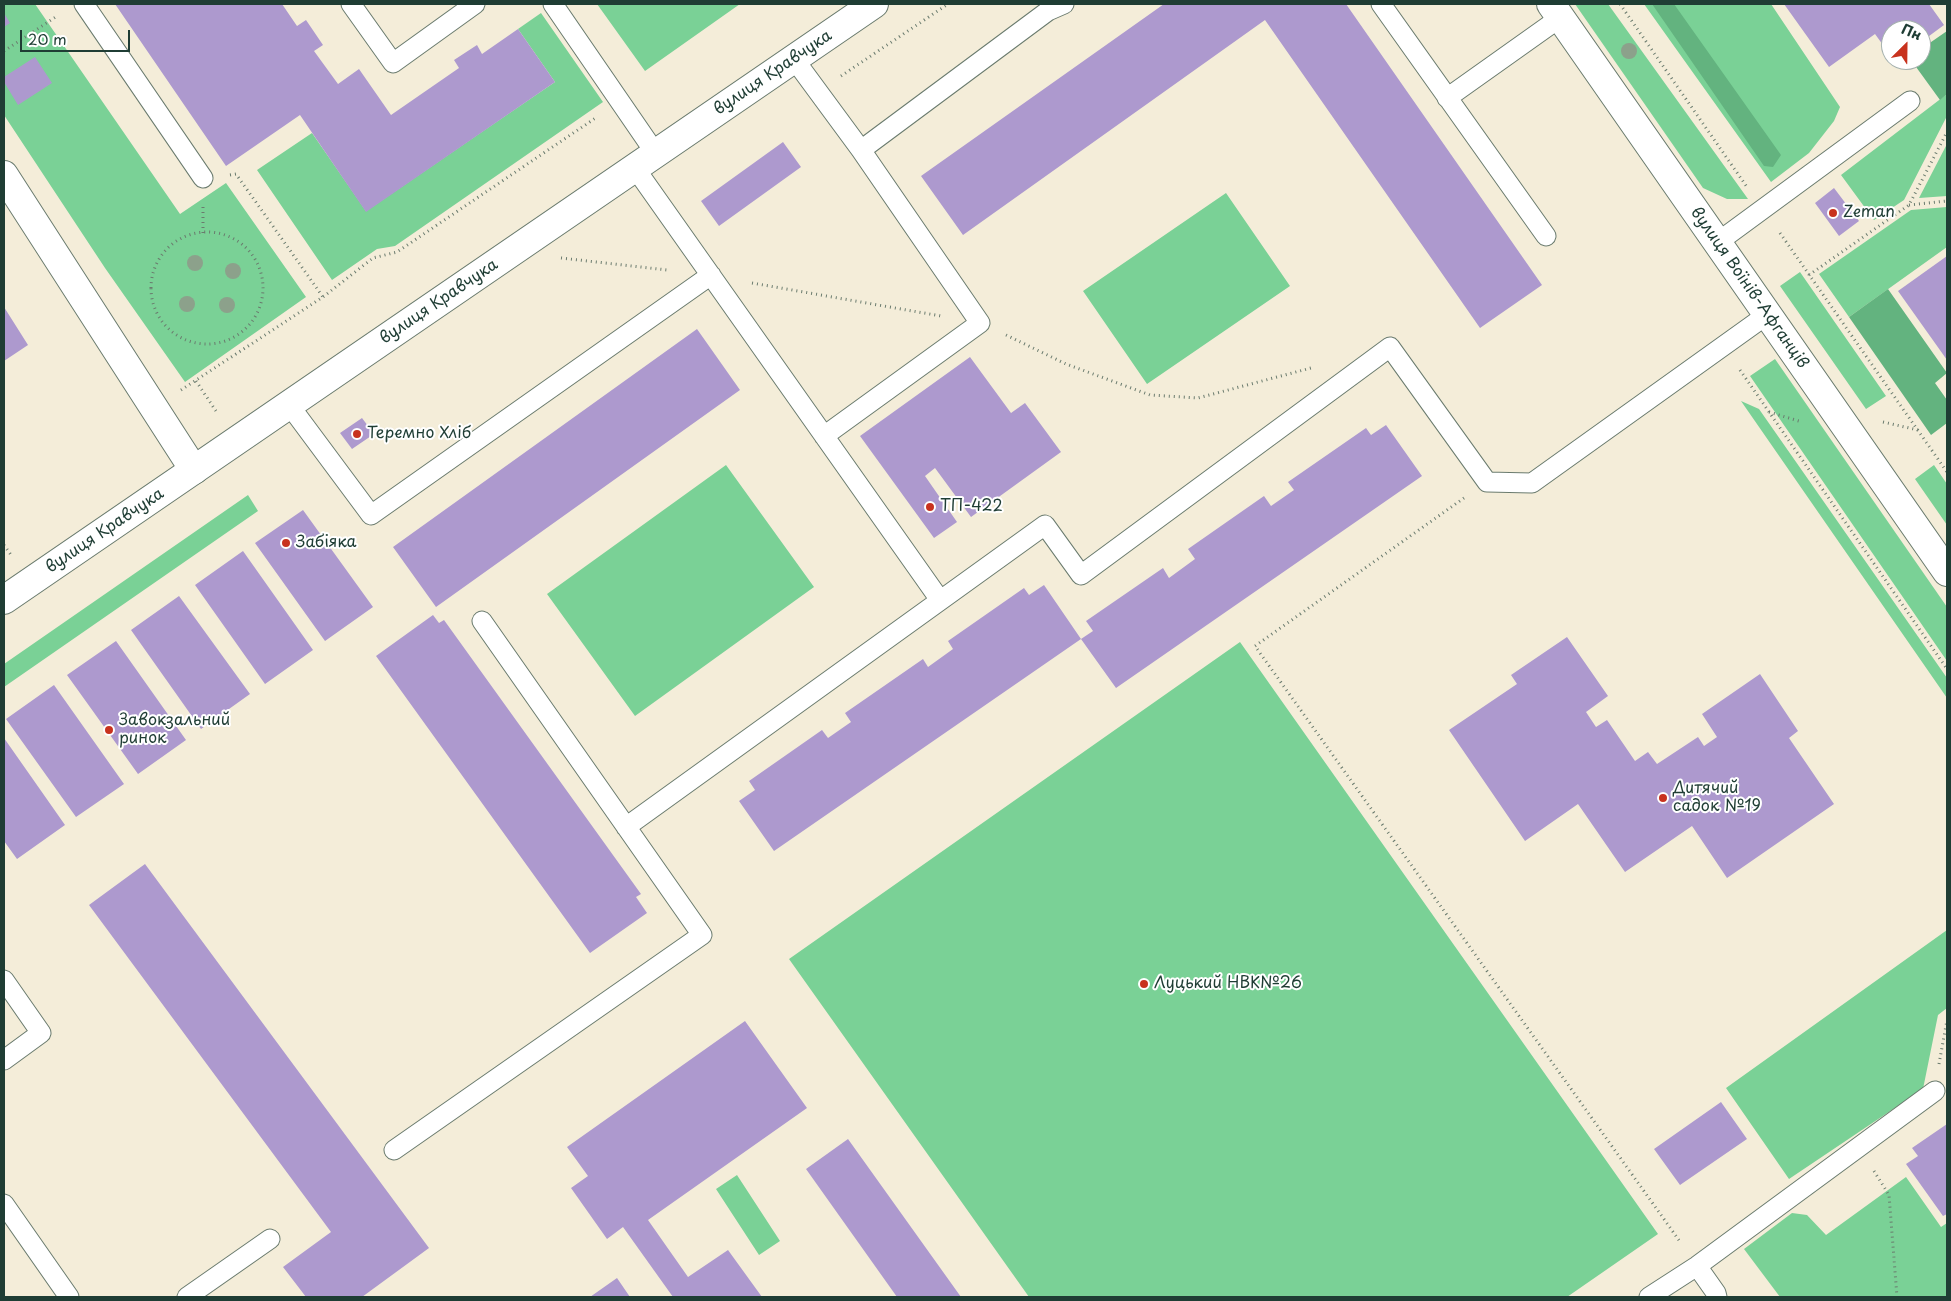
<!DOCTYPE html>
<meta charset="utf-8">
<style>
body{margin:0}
#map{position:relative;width:1951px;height:1301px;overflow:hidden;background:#f4edd9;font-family:"Playpen Sans",sans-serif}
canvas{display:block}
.frame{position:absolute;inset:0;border:5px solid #1f3d34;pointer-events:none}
.north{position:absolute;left:1881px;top:20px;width:50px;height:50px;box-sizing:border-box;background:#fff;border:1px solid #a5b1ae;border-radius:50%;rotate:23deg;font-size:14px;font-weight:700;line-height:20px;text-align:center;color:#1f3d34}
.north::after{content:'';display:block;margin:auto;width:18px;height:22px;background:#c8321e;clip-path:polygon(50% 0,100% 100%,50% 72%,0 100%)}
.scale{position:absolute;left:20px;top:30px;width:110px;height:22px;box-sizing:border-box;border:2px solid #1f3d34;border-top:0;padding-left:6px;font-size:15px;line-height:18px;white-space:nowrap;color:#1f3d34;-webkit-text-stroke:4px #fff;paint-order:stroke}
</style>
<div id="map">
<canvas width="1951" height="1301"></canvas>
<div class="frame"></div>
<div class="north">Пн</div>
<div class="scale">20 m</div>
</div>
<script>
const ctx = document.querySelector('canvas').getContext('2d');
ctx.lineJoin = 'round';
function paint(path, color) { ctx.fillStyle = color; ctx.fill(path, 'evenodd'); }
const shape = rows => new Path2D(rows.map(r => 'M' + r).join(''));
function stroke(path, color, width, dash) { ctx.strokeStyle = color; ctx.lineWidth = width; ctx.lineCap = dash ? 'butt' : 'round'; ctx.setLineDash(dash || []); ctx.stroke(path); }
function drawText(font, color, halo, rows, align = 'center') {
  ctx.font = font + ' "Playpen Sans",sans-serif'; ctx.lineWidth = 4; ctx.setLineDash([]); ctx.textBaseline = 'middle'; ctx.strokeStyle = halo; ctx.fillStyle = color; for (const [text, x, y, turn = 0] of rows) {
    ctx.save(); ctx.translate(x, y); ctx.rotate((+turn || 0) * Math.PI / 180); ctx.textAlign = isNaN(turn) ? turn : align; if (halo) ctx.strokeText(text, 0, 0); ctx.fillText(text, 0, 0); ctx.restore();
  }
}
paint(shape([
 [4,4,35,4,180,214,226,183,306,297,185,382,105,268,4,115],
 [597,4,740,4,645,71],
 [1575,4,1608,4,1748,199,1727,199,1703,188],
 [1644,4,1771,4,1840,107,1834,121,1809,153,1771,182],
 [541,13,603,102,395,246,377,249,332,280,257,170,312,133,366,211,555,82,518,29],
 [1947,94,1947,116,1904,200,1874,220,1841,175],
 [1947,144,1947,196,1919,198],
 [1226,193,1290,286,1147,384,1083,291],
 [1947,207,1947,247,1849,317,1819,274,1911,210],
 [1800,272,1886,396,1866,409,1780,286],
 [1775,359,1947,607,1947,661,1750,376],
 [1741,401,1759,409,1947,678,1947,698],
 [726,465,814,587,635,716,547,594],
 [1934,465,1947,484,1947,525,1915,479],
 [248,495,258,511,4,687,4,664],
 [1240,642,1658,1234,1567,1297,1029,1297,789,959],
 [1947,930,1947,1008,1938,1015,1923,1089,1789,1179,1726,1088],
 [737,1175,780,1241,759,1255,716,1189],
 [1906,1177,1941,1227,1947,1223,1947,1297,1780,1297,1744,1249,1792,1213,1807,1215,1826,1235]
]), '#7ad196');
paint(shape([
 [1652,4,1674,4,1781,155,1773,167,1764,166],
 [1947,31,1947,94,1940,100,1911,60,1921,60,1921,49],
 [1888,289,1947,373,1935,383,1947,400,1947,423,1931,435,1849,317]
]), '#63b37f');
paint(shape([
 [115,4,282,4,297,26,306,20,323,45,314,51,338,84,359,69,391,115,459,68,454,60,477,45,482,54,518,29,555,82,366,212,300,115,226,166],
 [1164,4,1346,4,1542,285,1480,328,1265,20,963,235,921,176],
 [1784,4,1929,4,1944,25,1921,42,1921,30,1891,30,1891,56,1875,34,1829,67],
 [4,13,10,23,4,27],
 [35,57,52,83,18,105,4,82,4,77],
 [783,142,801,167,719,226,701,201],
 [1834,188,1859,221,1839,236,1815,203],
 [1947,256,1947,360,1898,291],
 [4,307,28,345,4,361],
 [697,329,740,390,436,607,393,547],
 [970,357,1011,413,1025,403,1061,452,971,517,935,468,925,476,957,522,934,538,860,436],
 [362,418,374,434,352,449,340,433],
 [1386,425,1422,476,1116,688,1081,639,1093,631,1086,621,1163,568,1169,578,1195,559,1188,549,1264,496,1271,506,1294,490,1288,482,1366,428,1371,435],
 [303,510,373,607,325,641,255,543],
 [243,551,313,650,265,684,195,585],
 [1044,585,1081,639,774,851,739,801,755,790,749,781,822,730,828,738,851,722,845,713,923,659,928,667,953,649,948,641,1024,588,1029,595],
 [179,596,250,694,201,729,131,630],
 [433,615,439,623,444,620,641,894,636,897,647,913,590,953,376,656],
 [1567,637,1608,696,1586,712,1596,727,1607,720,1635,761,1648,752,1657,764,1698,737,1704,746,1717,737,1702,714,1760,674,1798,731,1789,738,1834,804,1727,878,1692,826,1625,872,1578,804,1525,841,1449,730,1517,684,1511,675],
 [116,641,186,740,138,774,67,675],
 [54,685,124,784,76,817,6,719],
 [4,738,65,825,17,859,4,841],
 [145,864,429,1248,362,1297,306,1297,283,1267,331,1232,89,905],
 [745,1021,807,1108,648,1220,688,1277,728,1250,762,1297,673,1297,623,1227,607,1239,571,1188,588,1176,567,1147],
 [1721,1102,1747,1139,1680,1185,1654,1149],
 [1947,1124,1947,1214,1943,1216,1906,1164,1918,1156,1912,1148],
 [848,1139,961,1297,897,1297,806,1169],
 [617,1278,630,1297,590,1297]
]), '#ad99ce');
const service = shape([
 [84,4,203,178],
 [351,4,393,63,475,4],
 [553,4,656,154],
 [1381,4,1546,236],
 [794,59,861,150,980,323,824,436],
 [1447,98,1561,17],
 [861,150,1048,11,1064,4],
 [635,168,940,600],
 [1718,242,1910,101],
 [290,406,371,515,711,275],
 [626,827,1045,525,1081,575,1390,347,1487,482,1532,483,1768,314],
 [4,980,41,1033,4,1060],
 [394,1150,702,935,482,621],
 [4,1204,69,1297],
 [1697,1266,1716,1293,1717,1297],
 [187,1297,270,1239],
 [1649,1297,1697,1266,1935,1091]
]);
const minor = shape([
 [1551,4,1947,572],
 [4,175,194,470]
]);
const tertiary = shape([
 [4,600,874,4]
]);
stroke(service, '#6a7b6e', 21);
stroke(minor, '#6a7b6e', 30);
stroke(tertiary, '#6a7b6e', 30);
stroke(shape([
 [1620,4,1747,187],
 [4,51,57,16],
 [841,76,948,4],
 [230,175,236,174,323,297],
 [1909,205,1947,201],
 '151 288a56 56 0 1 1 112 0a56 56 0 1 1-112 0Z',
 [203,233,203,205],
 [1780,233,1947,472],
 [561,258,667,270],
 [1809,275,1909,205,1947,132],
 [752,283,941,316],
 [1006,335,1066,364,1150,395,1198,398,1311,368],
 [1740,370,1947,669],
 [196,381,218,414],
 [181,390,323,297,373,258,397,252,597,117],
 [1769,412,1802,422],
 [1883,422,1918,430],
 [1464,498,1255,646,1681,1243],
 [4,545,11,555],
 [1939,1064,1947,1020],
 [1874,1171,1889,1195,1897,1297]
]), '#6a7b6e', 3, [1, 4]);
stroke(service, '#fff', 19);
stroke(minor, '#fff', 28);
stroke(tertiary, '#fff', 28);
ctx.fillStyle = '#8ca18b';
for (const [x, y] of [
 [1629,51],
 [195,263],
 [233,271],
 [187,304],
 [227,305]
]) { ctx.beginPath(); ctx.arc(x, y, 8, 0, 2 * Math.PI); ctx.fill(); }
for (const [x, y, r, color] of [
 [1833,213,5,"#c8321e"],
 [357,434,5,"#c8321e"],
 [930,507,5,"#c8321e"],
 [286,543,5,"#c8321e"],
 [109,730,5,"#c8321e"],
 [1663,798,5,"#c8321e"],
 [1144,984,5,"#c8321e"]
]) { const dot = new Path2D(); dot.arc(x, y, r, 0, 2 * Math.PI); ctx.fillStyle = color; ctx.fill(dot); stroke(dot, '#fff', 2); }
drawText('16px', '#1f3d34', '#fff', [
 ["вулиця Кравчука",773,73,-34],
 ["вулиця Воїнів-Афганців",1749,288,55],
 ["вулиця Кравчука",439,302,-34],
 ["вулиця Кравчука",105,531,-34]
]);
drawText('16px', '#1f3d34', '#fff', [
 ["Zeman",1843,213],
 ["Теремно Хліб",367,434],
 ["ТП-422",940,507],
 ["Забіяка",296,543],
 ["Завокзальний",119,721],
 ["ринок",119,739],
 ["Дитячий",1673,789],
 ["садок №19",1673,807],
 ["Луцький НВК№26",1154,984]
], 'left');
</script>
